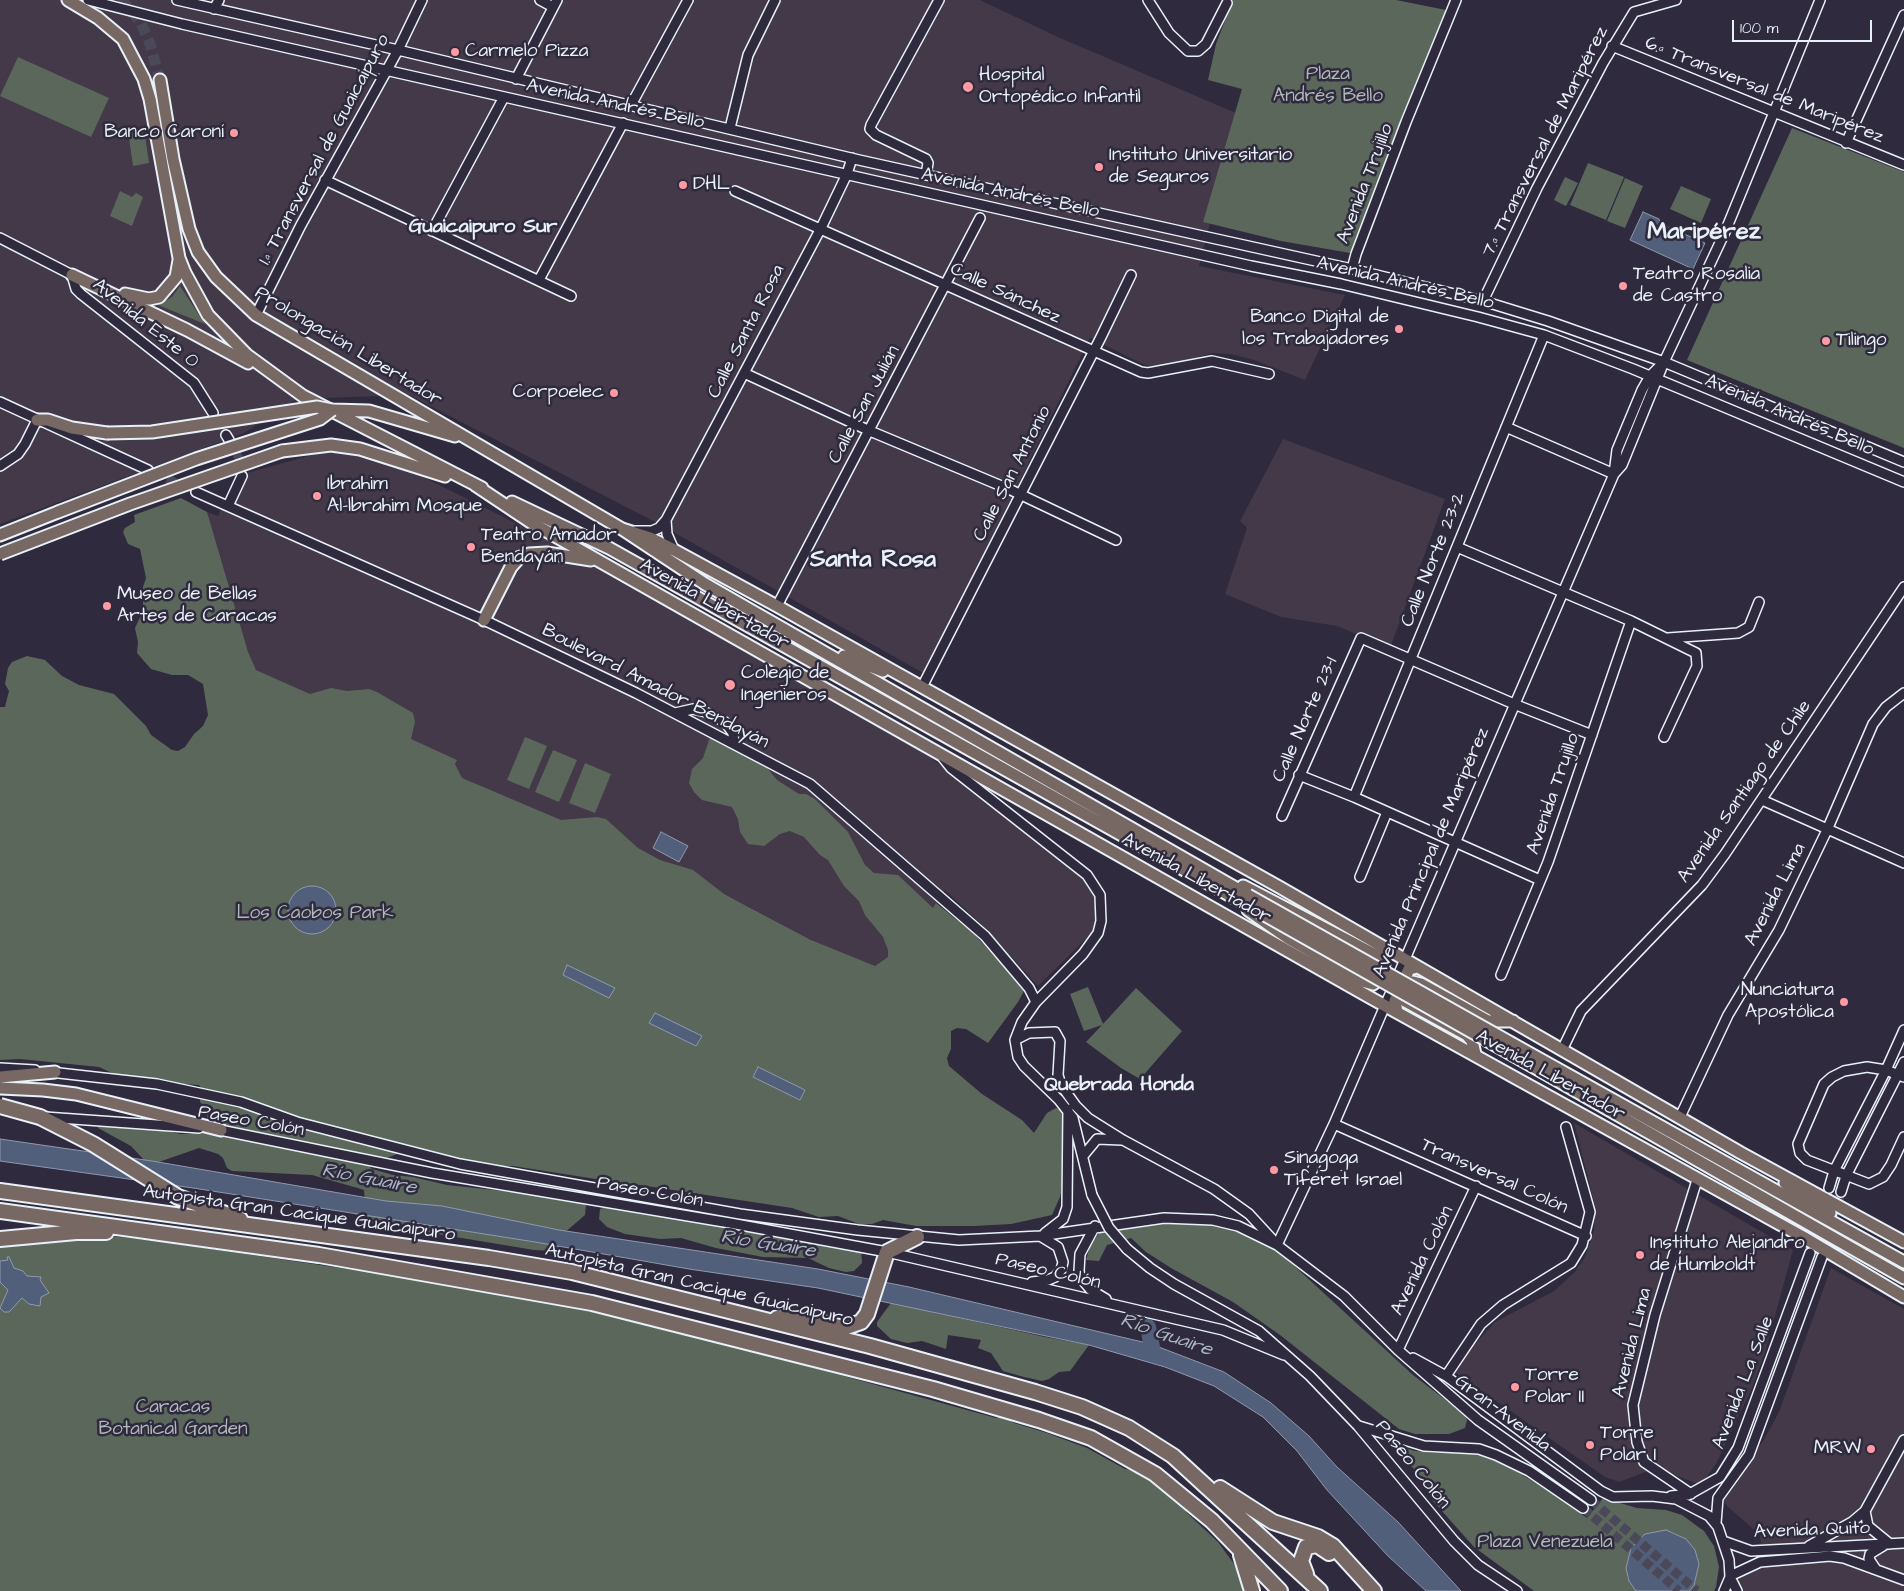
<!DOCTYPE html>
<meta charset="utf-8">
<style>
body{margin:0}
#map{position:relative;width:1904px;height:1591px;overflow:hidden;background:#2f2a3d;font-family:"Architects Daughter",sans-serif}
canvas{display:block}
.scale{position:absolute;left:1732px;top:20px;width:140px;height:22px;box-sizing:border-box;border:2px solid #e8f1f8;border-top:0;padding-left:6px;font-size:15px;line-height:18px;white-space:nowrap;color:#e8f1f8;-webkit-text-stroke:4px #2f2a3d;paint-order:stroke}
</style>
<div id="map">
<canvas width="1904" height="1591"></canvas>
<div class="scale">100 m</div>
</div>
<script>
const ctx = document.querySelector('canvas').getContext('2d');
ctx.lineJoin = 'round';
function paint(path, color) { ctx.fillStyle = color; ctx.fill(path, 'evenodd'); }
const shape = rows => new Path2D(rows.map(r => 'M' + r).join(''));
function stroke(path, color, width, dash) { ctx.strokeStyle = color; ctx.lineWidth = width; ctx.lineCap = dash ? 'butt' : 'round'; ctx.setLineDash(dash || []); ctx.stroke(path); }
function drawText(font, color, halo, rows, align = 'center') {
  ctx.font = font + ' "Architects Daughter",sans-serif'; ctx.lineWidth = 5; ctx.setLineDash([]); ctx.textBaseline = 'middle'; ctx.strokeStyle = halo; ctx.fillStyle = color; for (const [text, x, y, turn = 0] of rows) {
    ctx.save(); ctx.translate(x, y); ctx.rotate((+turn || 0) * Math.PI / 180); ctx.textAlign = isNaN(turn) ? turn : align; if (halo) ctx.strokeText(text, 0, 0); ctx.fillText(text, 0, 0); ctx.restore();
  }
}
paint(shape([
 [0,0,980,0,1058,37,1236,113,1238,115,1199,266,1345,295,1305,380,1254,360,1230,354,1213,353,1157,368,1145,365,1090,338,925,674,657,523,409,395,298,399,244,433,0,524],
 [1283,439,1445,499,1390,648,1337,626,1281,617,1225,594,1247,528,1240,521],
 [349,450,377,454,618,574,880,724,922,751,1087,877,1098,898,1097,920,1091,934,1038,986,984,927,945,890,884,986,811,940,740,902,451,774,456,760,247,666,214,547,207,512,218,516,236,476,323,452],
 [1574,1123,1793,1250,1765,1352,1752,1388,1716,1464,1701,1485,1656,1468,1619,1482,1605,1477,1456,1373,1473,1346,1495,1322,1554,1291,1575,1272,1585,1257,1594,1231,1595,1206],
 [1831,1268,1904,1309,1904,1591,1729,1591,1746,1572,1763,1565,1760,1535,1728,1507,1723,1500,1724,1493,1762,1443,1779,1412]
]), '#433948');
paint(shape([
 [1233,0,1396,0,1451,11,1356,254,1281,241,1203,222,1242,89,1208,80,1216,44],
 [18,57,109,98,91,137,0,96],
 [1792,128,1904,172,1904,448,1687,360],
 [144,129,149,163,133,166,128,131],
 [1588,163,1624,177,1606,220,1570,205],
 [1565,177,1578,183,1566,206,1554,200],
 [1625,178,1643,186,1625,228,1607,221],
 [1681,186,1711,199,1701,223,1670,209],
 [120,191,132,197,136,193,143,197,132,226,110,216],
 [180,286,205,324,158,305,172,297],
 [181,498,207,512,248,652,256,670,310,694,331,688,347,691,369,689,377,692,413,713,415,722,411,739,457,760,455,764,462,778,561,820,597,817,606,819,638,848,660,860,693,870,724,894,811,940,875,966,888,957,888,950,883,937,865,915,859,901,844,886,828,860,820,855,804,837,790,831,780,834,764,846,748,844,740,832,738,819,732,807,702,800,694,792,689,783,692,769,703,758,711,734,759,758,777,780,799,794,806,794,815,799,848,832,865,865,874,873,898,875,933,908,936,903,973,933,1025,989,1018,1002,988,1043,966,1029,957,1028,951,1031,951,1049,947,1058,949,1066,982,1094,1022,1120,1034,1133,1047,1113,1056,1108,1064,1111,1066,1114,1064,1180,1060,1197,1052,1215,1011,1224,974,1226,916,1226,883,1220,872,1224,859,1224,838,1216,819,1217,792,1208,640,1185,624,1186,602,1180,513,1166,492,1166,422,1150,402,1152,387,1158,368,1156,364,1161,372,1169,393,1175,413,1177,447,1185,561,1197,586,1205,585,1215,563,1234,560,1247,555,1251,534,1250,365,1222,355,1214,365,1200,364,1190,361,1189,312,1175,232,1171,227,1168,223,1158,218,1154,199,1148,156,1163,146,1162,131,1146,98,1128,96,1122,144,1126,180,1134,191,1134,209,1124,205,1107,200,1102,201,1088,199,1085,182,1084,167,1092,150,1080,140,1077,125,1079,99,1067,20,1059,0,1060,0,707,5,707,9,691,5,684,8,668,12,662,27,656,45,660,62,676,79,685,114,694,146,726,151,735,172,750,178,751,185,747,194,734,203,726,208,715,203,684,188,675,172,675,151,669,137,653,138,642,135,628,143,611,143,587,146,578,140,549,128,544,123,532,125,528,135,522,134,515],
 [525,737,547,746,529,789,507,780],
 [553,750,577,760,559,802,535,792],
 [585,763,611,774,595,813,569,803],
 [1088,987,1103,1024,1136,988,1182,1031,1140,1079,1121,1068,1086,1042,1102,1025,1084,1031,1070,994],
 [610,1206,640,1213,742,1220,861,1250,862,1263,854,1271,846,1272,829,1268,808,1258,763,1257,716,1248,681,1238,660,1239,625,1234,607,1227,599,1219,600,1209],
 [1176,1221,1213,1223,1228,1227,1278,1251,1413,1375,1464,1414,1467,1420,1465,1428,1449,1434,1415,1434,1399,1429,1280,1335,1233,1302,1171,1268,1146,1252,1131,1238,1107,1245,1099,1261,1086,1260,1090,1246,1099,1233,1109,1229],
 [75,1235,111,1236,163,1242,402,1277,570,1304,742,1348,996,1418,1001,1416,1014,1423,1047,1433,1087,1448,1125,1469,1139,1471,1153,1480,1158,1488,1183,1506,1187,1513,1218,1542,1237,1568,1244,1591,0,1591,0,1245],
 [891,1303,1045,1337,1089,1345,1070,1371,1059,1372,1049,1379,1042,1381,1024,1377,1003,1371,991,1353,978,1348,981,1340,948,1335,946,1349,922,1341,907,1343,891,1339,877,1326,877,1322],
 [1395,1445,1415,1451,1436,1453,1472,1450,1495,1458,1555,1495,1587,1518,1603,1498,1637,1508,1666,1510,1682,1515,1704,1531,1714,1546,1719,1567,1716,1587,1714,1591,1534,1591,1474,1547,1433,1501,1416,1471,1393,1448,1392,1446]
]), '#5c675c');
const water = shape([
 [1643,212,1659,219,1661,224,1705,243,1693,269,1630,240,1643,212],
 [661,832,688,846,679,862,653,848,661,832],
 '288 910a24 24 0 1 1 48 0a24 24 0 1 1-48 0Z',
 [567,965,615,988,609,998,563,975,567,965],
 [655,1013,702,1036,696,1046,649,1023,655,1013],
 [758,1067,805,1090,800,1100,753,1077,758,1067],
 [0,1139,152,1161,386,1201,442,1206,559,1230,818,1269,909,1287,1151,1344,1224,1372,1271,1403,1309,1436,1337,1467,1398,1522,1461,1591,1426,1591,1388,1556,1327,1490,1297,1451,1263,1417,1214,1386,1165,1367,1089,1345,818,1288,689,1269,535,1242,193,1188,0,1161,0,1139],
 [9,1257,14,1268,23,1271,27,1276,41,1277,40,1280,49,1293,41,1297,40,1306,29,1304,22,1298,9,1312,4,1312,0,1308,8,1290,0,1282,0,1261,8,1260,7,1257,9,1257],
 [1666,1530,1686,1539,1695,1550,1699,1564,1694,1585,1689,1591,1636,1591,1629,1581,1626,1568,1631,1548,1645,1534,1666,1530]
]);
paint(water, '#525f7b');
stroke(water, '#8e99ad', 1);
stroke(shape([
 [1148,1327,1152,1347]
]), '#525f7b', 16);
stroke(shape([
 [237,454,243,470],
 [155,473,196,492],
 [1811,1248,1829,1188],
 [1823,1254,1841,1192],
 [1591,1500,1697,1591],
 [1583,1508,1679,1591]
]), '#4b4859', 9, [9, 4.5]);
stroke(shape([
 [119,0,126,5,141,23,150,44,160,80]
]), '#4b4859', 11, [11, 5.5]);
const minor = shape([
 [88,0,182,24,1251,266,1341,284,1478,317,1544,335,1633,369,1904,482],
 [177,0,398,50,859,160,1352,269,1483,301,1548,321,1664,362,1904,462],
 [540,0,553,7],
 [1148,0,1169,33,1188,51,1198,51,1206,44,1227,3],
 [214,9,219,0],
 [1612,46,1904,165],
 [516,79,557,0],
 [631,105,688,0],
 [730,128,748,55,775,0],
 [1846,143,1904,15],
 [926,175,928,163,926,159,876,135,870,129,871,125,939,0],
 [325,180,571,296],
 [735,191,1141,372,1148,373,1212,361,1269,374],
 [432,231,504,97],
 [0,238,72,275,76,289,81,294,194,383,213,413],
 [1352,269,1356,254,1406,122,1456,0],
 [539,280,623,123],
 [1483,301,1537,188,1603,63,1634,12,1676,0],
 [256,315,301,225,398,50,422,0],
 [744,373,870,431,1011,490,1116,540],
 [0,402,148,470],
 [1506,427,1614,474],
 [226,435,229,440],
 [0,466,18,454,25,444,37,420],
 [1614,474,1622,465,1664,362,1725,232,1820,0],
 [196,492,484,620,636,693,810,784,985,936,1029,988,1036,1002],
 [228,506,242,476],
 [666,520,667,534,674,550],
 [635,531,652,531,659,528,666,520,821,228,847,174,852,158],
 [1457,547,1631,621,1696,653,1697,666,1664,737],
 [777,606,980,218],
 [1668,638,1738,633,1749,627,1759,602],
 [922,687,1101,337,1131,275],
 [675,713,693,709,703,711,725,722,733,733,734,744],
 [943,758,951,768,1087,875,1100,895,1101,921,1098,933,1083,954,1036,1002,1022,1022,1015,1040,1018,1057,1024,1066,1059,1100,1073,1118,1092,1195],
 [1299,775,1354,797,1540,880],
 [1354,797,1544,335],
 [1762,800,1904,863],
 [1282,816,1361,638,1514,704,1592,735],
 [1360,877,1387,812],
 [1501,975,1548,862,1631,621],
 [1015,1040,1029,1033,1055,1032,1060,1041,1058,1075,1061,1085,1076,1106,1088,1118,1123,1140,1214,1189,1249,1214,1272,1239],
 [1562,1050,1581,1011,1702,885,1725,854,1904,587],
 [0,1068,35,1070],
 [50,1072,157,1084,241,1102,297,1122,460,1164,740,1214,858,1230,959,1240,1040,1236,1164,1218,1213,1220,1238,1226,1277,1245,1344,1296,1398,1350,1478,1420,1591,1500],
 [1904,1077,1886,1070,1867,1067,1844,1071,1832,1077,1824,1084,1798,1144,1800,1153,1807,1160,1869,1184,1883,1177,1891,1165,1904,1137],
 [45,1117,199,1128],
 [1680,1117,1728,1015,1779,930,1827,830,1873,724,1886,707,1904,693],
 [1334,1124,1586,1236],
 [215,1129,432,1173,730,1223,887,1252,1223,1330,1284,1355],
 [1083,1156,1097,1139,1122,1140],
 [1829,1188,1834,1171,1886,1070,1904,1030],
 [1841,1192,1846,1176,1904,1062],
 [1095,1226,1080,1254,1079,1271,1080,1277,1091,1290,1106,1299],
 [1045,1233,1063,1219,1067,1207,1068,1109],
 [1277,1245,1334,1124,1614,474,1617,450,1642,390,1650,376,1664,362],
 [1127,1249,1150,1268,1174,1284,1259,1331,1310,1376,1358,1426,1454,1541,1478,1565,1517,1591],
 [1032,1282,1048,1280,1055,1277,1061,1270,1063,1262,1058,1247,1040,1236],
 [1398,1350,1476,1186],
 [1413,1358,1446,1376,1601,1491,1613,1497,1652,1496,1676,1499,1709,1516,1718,1527,1729,1560,1730,1577,1724,1591],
 [1446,1376,1481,1324,1503,1305,1571,1263,1582,1245,1590,1212,1566,1127],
 [1359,1426,1424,1446,1479,1449,1496,1455,1529,1471,1583,1508],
 [1688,1495,1720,1477,1738,1448,1810,1253],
 [1671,1496,1691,1494,1644,1462,1637,1442,1633,1405,1655,1315,1697,1180],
 [1865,1511,1868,1526,1890,1544],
 [1716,1523,1718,1498,1749,1455,1822,1257],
 [1723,1541,1751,1551,1904,1543],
 [1809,1546,1852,1522,1865,1511,1904,1440],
 [1875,1568,1869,1559,1870,1554,1883,1546],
 [1730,1576,1760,1562,1830,1556,1844,1558,1904,1580],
 [1730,1577,1737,1591]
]);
const major = shape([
 [68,0,98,18,123,39,144,79,150,99,179,258,185,273,208,315,247,355,303,396,482,488],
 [160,80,173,159,189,229,198,252,216,277,256,315,622,529,705,584,1248,895],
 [72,275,187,330,248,363],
 [125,294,149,299,159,297,176,277,179,260],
 [332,410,369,411,455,436],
 [37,420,48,420,72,428,107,433],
 [282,451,331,445,360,449,445,476],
 [475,485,532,523,1371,998,1803,1237,1904,1297],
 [512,502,609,548,1245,904],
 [622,529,650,538,674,550,777,606,1281,888,1741,1153,1904,1242],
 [0,535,58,512],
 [484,620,511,567,520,557,529,554,547,553,591,560],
 [844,656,883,671],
 [1243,886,1379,957,1384,964,1380,978,1373,984,1362,981,1288,938,1248,910],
 [1397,1012,1395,1001,1409,969,1418,967],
 [1513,1044,1904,1262],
 [1509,1053,1904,1278],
 [1475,1054,1472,1041,1467,1035,1405,1001,1404,997,1413,982,1421,984,1488,1021,1513,1021],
 [0,1077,55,1072],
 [0,1088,43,1090,76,1094,221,1130],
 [1785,1183,1830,1213]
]);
const highway = shape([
 [40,1117,93,1144,178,1197,240,1219],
 [0,1191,489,1258,572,1272,870,1346,1035,1392,1082,1407,1129,1428,1173,1456,1320,1591],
 [0,1211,319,1255,592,1303,933,1389,1039,1420,1091,1438,1155,1474,1212,1521,1280,1591],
 [0,1239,76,1232,106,1232],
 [777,1318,807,1319,844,1328,861,1322,867,1314,887,1252,917,1237],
 [1220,1488,1273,1522,1318,1537,1333,1546,1374,1591],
 [1241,1555,1252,1591],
 [1306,1574,1301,1561,1306,1547,1317,1545,1329,1553]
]);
stroke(minor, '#e8f1f8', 12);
stroke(major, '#e8f1f8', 15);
stroke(highway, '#e8f1f8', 18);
stroke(minor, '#2f2a3d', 9);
stroke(major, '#776864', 11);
stroke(highway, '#776864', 14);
const minorBridge = shape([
 [1092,1195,1109,1228,1127,1249]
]);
const majorBridge = shape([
 [107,433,152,432,317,407,332,410],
 [58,512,196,459,320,419,332,410],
 [0,554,130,504,282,451],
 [1248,895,1513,1044],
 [1245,904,1509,1053]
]);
const highwayBridge = shape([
 [0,1106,40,1117]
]);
stroke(minorBridge, '#e8f1f8', 12, []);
stroke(majorBridge, '#e8f1f8', 15, []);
stroke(highwayBridge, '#e8f1f8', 18, []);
stroke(minorBridge, '#2f2a3d', 9);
stroke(majorBridge, '#776864', 11);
stroke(highwayBridge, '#776864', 14);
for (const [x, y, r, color] of [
 [455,52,5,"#ff9aa2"],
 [968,87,6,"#ff9aa2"],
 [234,133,5,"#ff9aa2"],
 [1099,167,5,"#ff9aa2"],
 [683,185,5,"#ff9aa2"],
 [1623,286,5,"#ff9aa2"],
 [1399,329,5,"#ff9aa2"],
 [1826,341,5,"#ff9aa2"],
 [614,393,5,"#ff9aa2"],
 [317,496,5,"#ff9aa2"],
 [471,547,5,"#ff9aa2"],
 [107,606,5,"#ff9aa2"],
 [730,685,6,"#ff9aa2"],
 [1844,1002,5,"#ff9aa2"],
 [1274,1170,5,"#ff9aa2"],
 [1640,1255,5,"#ff9aa2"],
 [1515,1387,5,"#ff9aa2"],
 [1590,1445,5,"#ff9aa2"],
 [1871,1449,5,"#ff9aa2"]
]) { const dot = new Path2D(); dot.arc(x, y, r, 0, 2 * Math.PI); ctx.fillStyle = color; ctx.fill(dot); stroke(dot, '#2f2a3d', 2); }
drawText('19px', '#e8f1f8', '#2f2a3d', [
 ["Carmelo Pizza",465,52],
 ["Hospital",979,76],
 ["Ortopédico Infantil",979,98],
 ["Banco Caroní",224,133,"right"],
 ["Instituto Universitario",1109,156],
 ["de Seguros",1109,178],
 ["DHL",693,185],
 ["Teatro Rosalia",1633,275],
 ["de Castro",1633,297],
 ["Banco Digital de",1389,318,"right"],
 ["los Trabajadores",1389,340,"right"],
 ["Tilingo",1836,341],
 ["Corpoelec",604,393,"right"],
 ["Ibrahim",327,485],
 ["Al-lbrahim Mosque",327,507],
 ["Teatro Amador",481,536],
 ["Bendayán",481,558],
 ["Museo de Bellas",117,595],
 ["Artes de Caracas",117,617],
 ["Colegio de",741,674],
 ["Ingenieros",741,696],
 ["Nunciatura",1834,991,"right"],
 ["Apostólica",1834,1013,"right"],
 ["Sinagoga",1284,1159],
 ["Tiferet Israel",1284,1181],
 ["Instituto Alejandro",1650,1244],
 ["de Humboldt",1650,1266],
 ["Torre",1525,1376],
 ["Polar II",1525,1398],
 ["Torre",1600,1434],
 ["Polar I",1600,1456],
 ["MRW",1861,1449,"right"]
], 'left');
drawText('19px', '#b0baba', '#2f2a3d', [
 ["Plaza",1328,75],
 ["Andrés Bello",1328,97],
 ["Los Caobos Park",315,914],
 ["Caracas",173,1408],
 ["Botanical Garden",173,1430],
 ["Plaza Venezuela",1545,1543]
]);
drawText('19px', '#e8f1f8', '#2f2a3d', [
 ["6.ª Transversal de Maripérez",1764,91,22],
 ["Avenida Andrés Bello",615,105,12],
 ["7.ª Transversal de Maripérez",1546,142,-63],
 ["1.ª Transversal de Guaicaipuro",325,150,-62],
 ["Avenida Trujillo",1366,184,-69],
 ["Avenida Andrés Bello",1010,194,12],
 ["Avenida Andrés Bello",1405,284,13],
 ["Calle Sánchez",1005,294,25],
 ["Avenida Este 0",145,324,39],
 ["Calle Santa Rosa",747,332,-63],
 ["Prolongación Libertador",348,347,31],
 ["Calle San Julián",865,405,-62],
 ["Avenida Andrés Bello",1789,416,23],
 ["Calle San Antonio",1013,474,-63],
 ["Calle Norte 23-2",1434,560,-68],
 ["Avenida Libertador",714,605,29],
 ["Boulevard Amador Bendayán",655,687,27],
 ["Calle Norte 23-1",1306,720,-66],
 ["Avenida Santiago de Chile",1745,792,-55],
 ["Avenida Trujillo",1554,794,-71],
 ["Avenida Principal de Maripérez",1432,853,-67],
 ["Avenida Libertador",1196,879,29],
 ["Avenida Lima",1776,895,-63],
 ["Avenida Libertador",1550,1076,29],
 ["Paseo Colón",251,1122,10],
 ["Transversal Colón",1494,1177,24],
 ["Paseo Colón",650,1193,10],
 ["Autopista Gran Cacique Guaicaipuro",299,1214,8],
 ["Avenida Colón",1423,1261,-64],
 ["Paseo Colón",1048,1272,13],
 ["Autopista Gran Cacique Guaicaipuro",699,1286,13],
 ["Avenida Lima",1633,1343,-76],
 ["Avenida La Salle",1744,1383,-69],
 ["Gran Avenida",1502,1414,37],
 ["Paseo Colón",1412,1465,51],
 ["Avenida Quito",1812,1531,-2]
]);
drawText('bold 20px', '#e8f1f8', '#2f2a3d', [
 ["Guaicaipuro Sur",483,228],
 ["Quebrada Honda",1119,1086]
]);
drawText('italic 20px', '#acb7c6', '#2f2a3d', [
 ["Río Guaire",369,1180,11],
 ["Río Guaire",768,1245,9],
 ["Río Guaire",1166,1336,19]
]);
drawText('bold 24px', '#e8f1f8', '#2f2a3d', [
 ["Maripérez",1704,233],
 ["Santa Rosa",873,561]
]);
</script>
